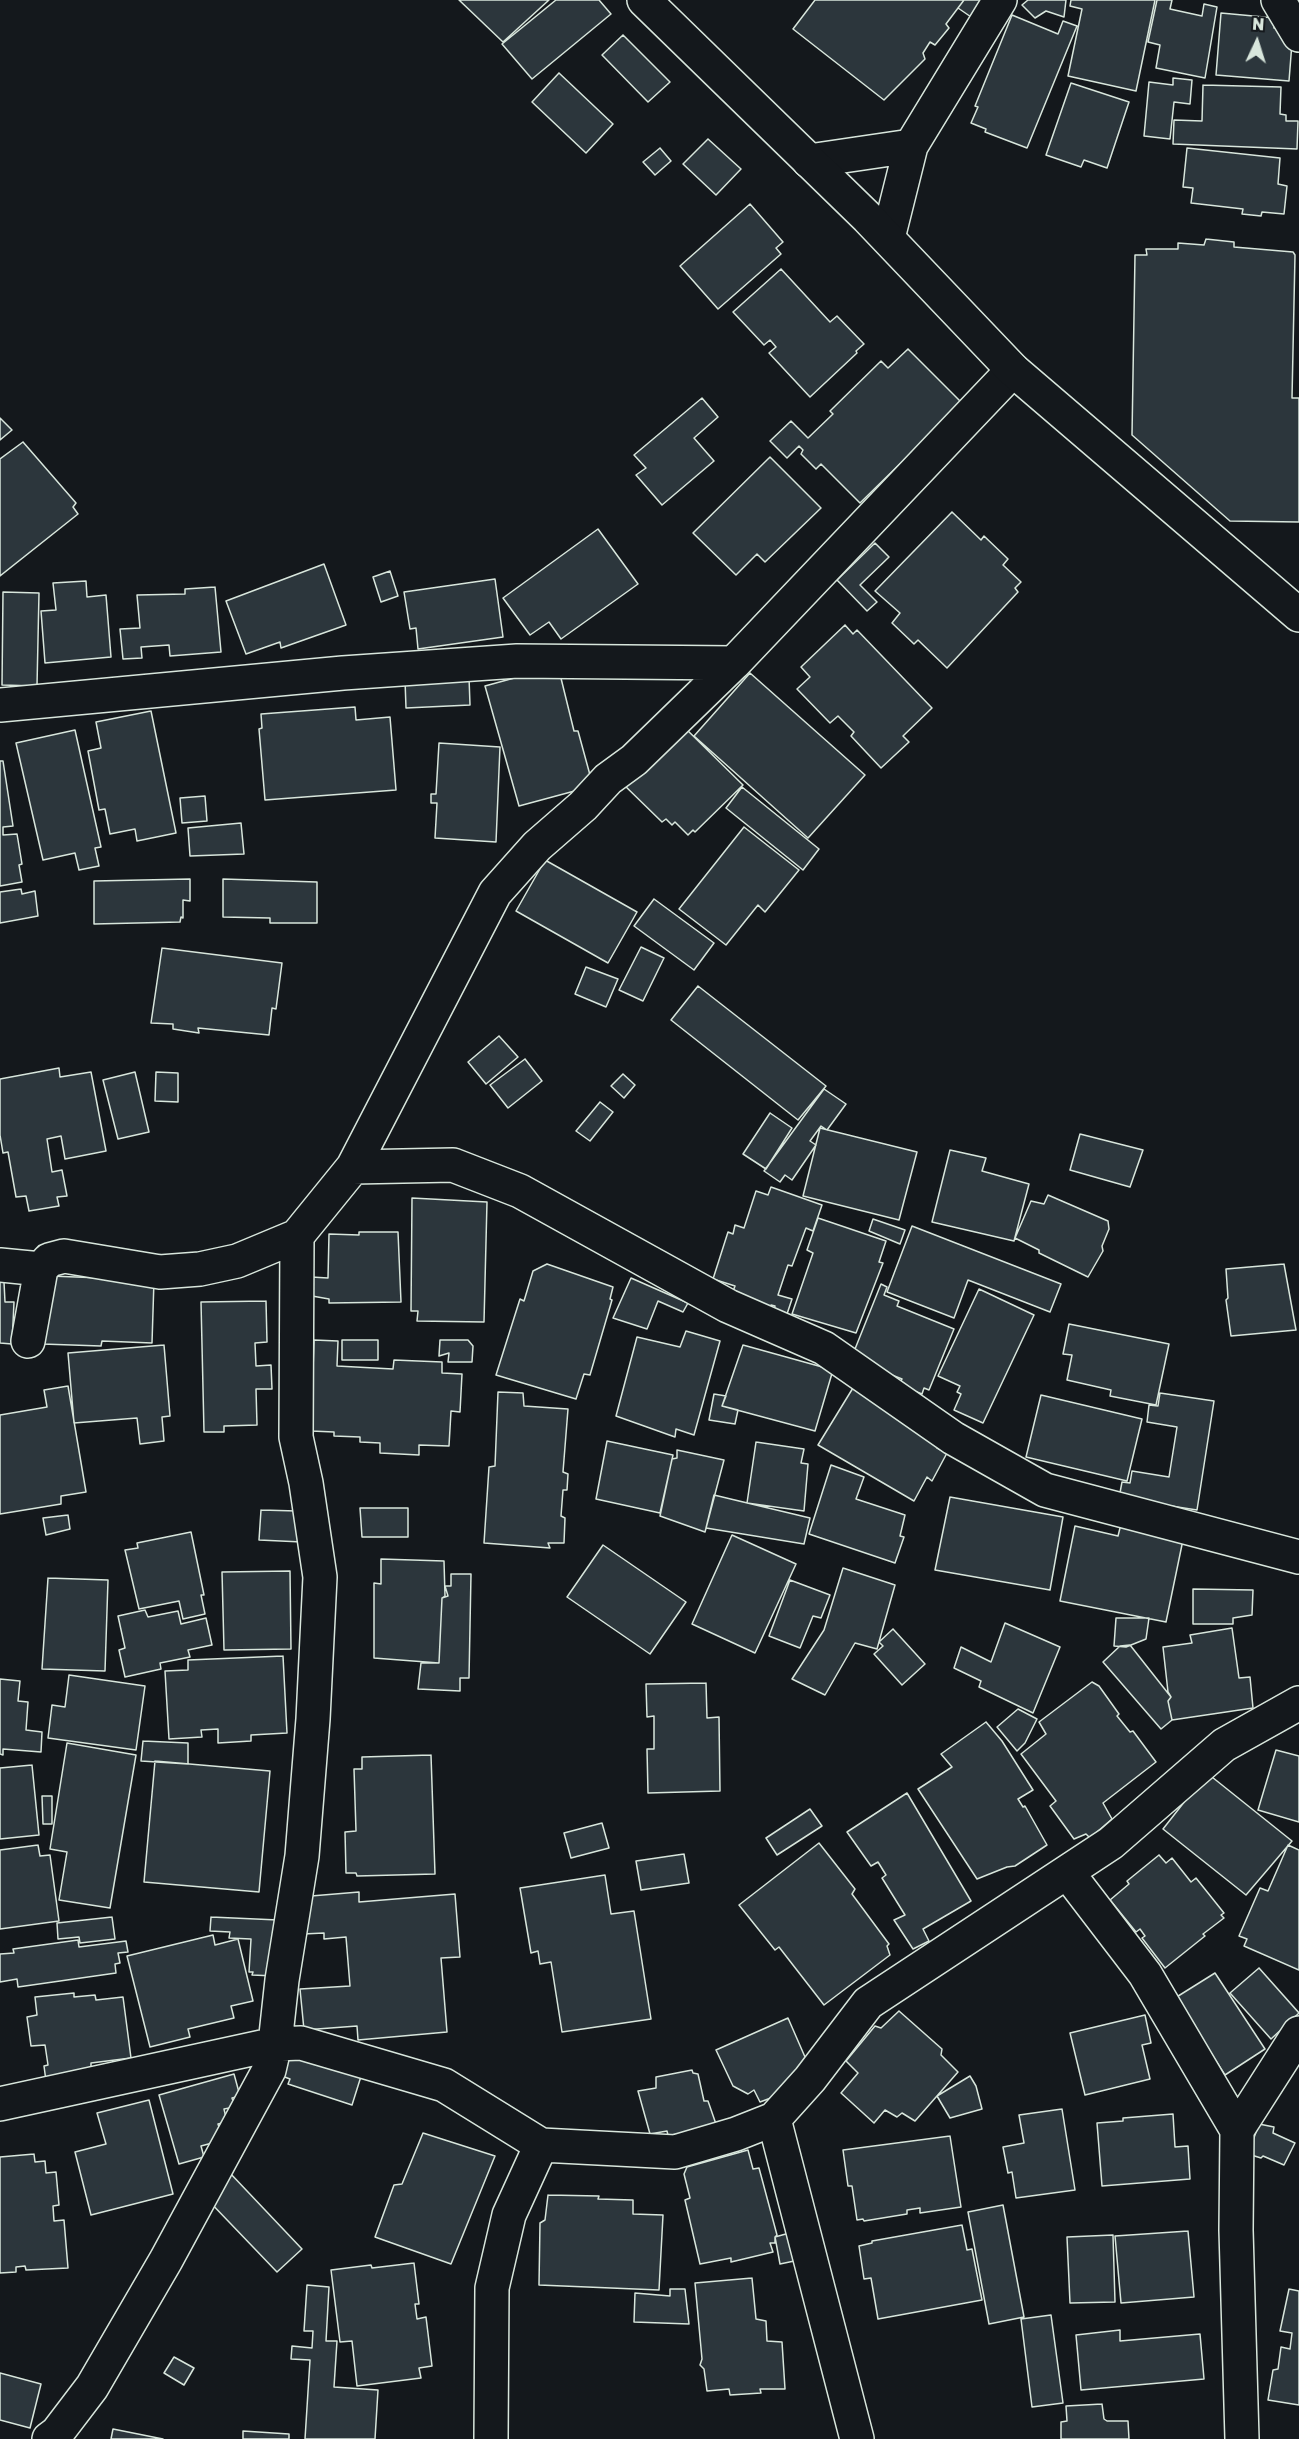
<!DOCTYPE html>
<style>
body{margin:0}
#map{position:relative;width:1299px;height:2439px;overflow:hidden;background:#14181c;font-family:"Golos Text",sans-serif}
canvas{display:block}
.north{position:absolute;left:1227px;top:12px;width:60px;height:60px;-webkit-text-stroke:4px #14181c;paint-order:stroke;rotate:4deg;font-size:16px;font-weight:700;line-height:24px;text-align:center;color:#d8e6dc}
.north::after{content:'';display:block;margin:auto;width:21px;height:27px;background:#d8e6dc;clip-path:polygon(50% 0,100% 100%,50% 72%,0 100%)}
</style>
<div id="map">
<canvas width="1299" height="2439"></canvas>
<div class="north">N</div>
</div>
<script>
const ctx = document.querySelector('canvas').getContext('2d');
ctx.lineJoin = 'round';
function paint(path, color) { ctx.fillStyle = color; ctx.fill(path, 'evenodd'); }
const shape = rows => new Path2D(rows.map(r => 'M' + r).join(''));
function stroke(path, color, width, dash) { ctx.strokeStyle = color; ctx.lineWidth = width; ctx.lineCap = dash ? 'butt' : 'round'; ctx.setLineDash(dash || []); ctx.stroke(path); }
const building = shape([
 [459,0,549,0,503,42,459,0],
 [556,0,599,0,611,14,532,79,502,44,556,0],
 [815,0,964,0,946,24,949,28,935,45,930,42,923,53,925,59,884,100,793,29,815,0],
 [964,0,988,0,974,19,958,8,964,0],
 [1028,0,1066,0,1064,17,1046,11,1035,18,1022,5,1028,0],
 [1071,0,1155,0,1136,91,1068,76,1082,9,1070,6,1071,0],
 [1157,0,1172,0,1170,9,1202,16,1204,4,1217,7,1205,78,1156,68,1160,45,1148,42,1157,0],
 [1221,13,1275,18,1274,28,1293,30,1289,81,1216,75,1221,13],
 [1012,15,1058,34,1063,21,1077,26,1027,148,985,132,986,129,971,123,978,107,975,106,1012,15],
 [623,35,670,82,648,102,602,55,623,35],
 [559,73,613,124,586,153,532,102,559,73],
 [1173,78,1192,80,1190,104,1174,102,1170,139,1144,136,1149,82,1173,85,1173,78],
 [1071,83,1129,102,1107,168,1084,160,1081,167,1046,155,1071,83],
 [1203,85,1281,87,1280,114,1286,115,1286,121,1298,121,1297,149,1173,144,1174,120,1202,121,1203,85],
 [708,139,741,169,716,195,683,164,708,139],
 [660,148,671,161,655,175,643,162,660,148],
 [1187,148,1280,158,1278,184,1287,186,1284,214,1262,212,1261,216,1242,214,1243,209,1191,203,1193,188,1183,187,1187,148],
 [750,204,783,242,776,248,781,254,718,309,680,266,750,204],
 [1206,239,1234,242,1234,247,1293,252,1295,255,1292,398,1299,398,1299,522,1230,521,1132,435,1135,255,1147,255,1146,249,1178,249,1178,243,1204,245,1206,239],
 [781,269,830,322,837,316,864,344,856,351,857,353,810,397,769,353,776,347,770,340,764,345,733,312,781,269],
 [908,349,962,403,860,503,821,464,816,469,801,454,803,450,799,446,787,458,770,441,791,421,808,438,833,414,830,411,881,361,888,368,908,349],
 [702,398,718,417,694,438,714,461,662,505,636,475,646,468,634,455,702,398],
 [0,418,12,430,0,440,0,418],
 [23,442,76,503,73,507,78,514,0,576,0,459,23,442],
 [770,457,821,508,765,562,757,554,736,575,693,533,770,457],
 [952,512,981,540,984,536,1008,559,1003,565,1021,582,1015,588,1018,592,947,668,918,640,914,644,892,623,900,613,875,591,952,512],
 [598,529,638,584,561,639,549,622,530,635,503,598,598,529],
 [875,543,889,557,860,585,877,602,867,611,837,580,875,543],
 [324,564,346,625,281,648,280,642,246,654,226,601,324,564],
 [390,571,398,596,381,602,373,577,390,571],
 [495,579,503,637,418,649,416,628,410,629,404,592,495,579],
 [86,581,87,597,106,595,111,657,45,663,41,611,56,610,53,583,86,581],
 [215,587,221,652,170,656,169,645,141,647,142,658,123,659,120,629,140,628,137,595,185,594,185,589,215,587],
 [3,592,39,593,37,686,2,685,3,592],
 [845,625,853,634,857,630,932,708,903,736,909,742,881,768,851,736,854,732,838,716,830,723,797,689,810,677,801,667,845,625],
 [558,666,574,731,578,731,593,786,519,806,485,686,558,666],
 [750,673,865,775,808,838,694,736,750,673],
 [469,677,470,705,406,708,405,680,469,677],
 [355,707,356,720,390,717,396,790,265,800,259,729,262,728,261,714,355,707],
 [151,711,176,833,137,841,135,829,110,834,105,809,99,810,88,751,101,748,96,722,151,711],
 [681,724,743,785,695,832,693,830,688,835,675,822,672,825,666,819,662,822,622,783,681,724],
 [75,730,101,847,95,848,99,866,79,870,75,853,43,860,16,743,75,730],
 [439,743,500,747,496,842,435,838,437,803,431,803,431,794,436,794,439,743],
 [0,761,3,761,13,826,3,827,3,835,17,834,22,864,19,865,22,882,0,886,0,761],
 [742,787,819,849,803,870,726,808,742,787],
 [205,796,207,821,182,823,180,798,205,796],
 [241,823,244,854,190,856,188,828,241,823],
 [744,827,799,870,765,912,758,905,726,945,679,909,744,827],
 [545,860,637,912,608,963,516,911,545,860],
 [190,879,190,901,183,900,183,918,181,917,180,922,94,924,94,881,190,879],
 [223,879,317,882,317,923,270,923,270,918,223,917,223,879],
 [21,889,22,894,35,891,38,916,0,923,0,892,21,889],
 [654,899,714,943,694,970,634,926,654,899],
 [641,947,664,958,643,1001,619,990,641,947],
 [162,948,282,963,276,1009,272,1008,269,1035,198,1028,199,1033,173,1029,173,1024,151,1023,162,948],
 [586,967,618,979,606,1007,575,994,586,967],
 [698,986,826,1086,798,1120,671,1020,698,986],
 [499,1036,518,1057,486,1084,468,1062,499,1036],
 [525,1059,542,1081,508,1108,490,1085,525,1059],
 [59,1068,60,1077,91,1072,106,1151,65,1159,61,1136,47,1139,52,1172,62,1170,67,1196,57,1197,59,1206,29,1211,26,1196,16,1197,8,1152,3,1153,0,1135,0,1079,59,1068],
 [135,1072,149,1132,118,1139,103,1080,135,1072],
 [156,1072,178,1073,178,1102,155,1101,156,1072],
 [623,1074,635,1085,624,1098,611,1086,623,1074],
 [824,1089,846,1104,827,1130,821,1126,810,1141,816,1145,792,1180,785,1175,780,1182,764,1171,824,1089],
 [600,1102,613,1112,590,1141,576,1131,600,1102],
 [770,1113,792,1128,766,1169,743,1154,770,1113],
 [820,1128,917,1152,899,1220,803,1196,820,1128],
 [1080,1134,1143,1150,1130,1187,1070,1170,1080,1134],
 [950,1150,986,1158,982,1171,1029,1184,1014,1241,932,1222,950,1150],
 [771,1187,822,1205,813,1231,806,1228,792,1266,788,1265,778,1295,792,1299,783,1326,770,1321,775,1306,771,1305,767,1315,729,1302,735,1286,713,1279,728,1232,733,1234,735,1225,744,1228,756,1191,768,1195,771,1187],
 [1048,1195,1108,1221,1109,1229,1102,1246,1103,1251,1088,1277,1039,1253,1039,1250,1015,1238,1031,1201,1044,1204,1048,1195],
 [412,1198,487,1202,484,1322,417,1321,418,1311,411,1311,412,1198],
 [818,1218,886,1241,879,1262,883,1263,856,1333,792,1314,813,1253,807,1250,818,1218],
 [873,1219,905,1230,900,1244,869,1231,873,1219],
 [912,1226,1061,1284,1050,1312,968,1280,954,1318,887,1292,912,1226],
 [359,1232,398,1232,401,1302,329,1303,329,1299,312,1296,311,1277,328,1278,329,1234,359,1235,359,1232],
 [547,1264,613,1287,610,1299,612,1300,590,1375,584,1374,576,1399,496,1375,520,1299,524,1301,533,1271,547,1264],
 [1284,1264,1296,1330,1231,1336,1226,1300,1228,1298,1226,1269,1284,1264],
 [50,1276,154,1280,152,1343,102,1341,101,1346,42,1344,50,1276],
 [631,1278,688,1303,683,1312,658,1301,647,1329,613,1318,631,1278],
 [0,1282,4,1282,5,1302,14,1302,12,1344,0,1343,0,1282],
 [881,1284,887,1287,884,1295,899,1301,897,1306,954,1329,929,1390,924,1388,922,1394,899,1385,902,1379,851,1359,881,1284],
 [979,1289,1034,1315,983,1423,954,1410,961,1394,957,1392,960,1386,938,1376,979,1289],
 [266,1301,267,1342,255,1343,256,1366,271,1365,272,1389,256,1389,257,1425,224,1426,224,1432,204,1432,201,1302,266,1301],
 [1069,1324,1169,1344,1156,1405,1110,1396,1111,1390,1067,1380,1072,1355,1063,1354,1069,1324],
 [686,1331,720,1341,694,1435,676,1429,675,1437,616,1416,637,1337,680,1347,686,1331],
 [314,1340,338,1341,337,1366,393,1369,394,1360,442,1362,442,1373,462,1374,460,1412,451,1411,449,1446,419,1445,419,1455,380,1453,380,1443,360,1442,360,1437,334,1436,334,1432,311,1431,314,1340],
 [342,1340,378,1340,378,1360,342,1360,342,1340],
 [440,1340,468,1340,473,1346,472,1362,448,1362,449,1353,439,1356,440,1340],
 [164,1345,170,1416,162,1417,164,1441,140,1444,137,1418,74,1423,68,1353,164,1345],
 [743,1345,833,1370,815,1431,722,1406,743,1345],
 [856,1383,934,1435,937,1448,947,1453,932,1481,927,1477,914,1501,818,1445,856,1383],
 [68,1386,86,1492,61,1496,61,1504,0,1514,0,1415,47,1407,44,1390,68,1386],
 [498,1392,523,1393,524,1406,568,1409,563,1472,568,1474,567,1490,563,1490,561,1516,565,1518,564,1543,548,1543,550,1548,484,1543,489,1467,495,1466,498,1392],
 [1160,1393,1214,1401,1197,1510,1119,1498,1122,1482,1130,1483,1132,1471,1169,1477,1177,1427,1147,1422,1149,1405,1158,1406,1160,1393],
 [714,1394,726,1396,722,1406,738,1410,735,1424,709,1420,714,1394],
 [1041,1395,1142,1419,1127,1481,1026,1457,1041,1395],
 [607,1441,673,1455,660,1513,596,1499,607,1441],
 [756,1442,804,1449,801,1463,808,1464,804,1511,747,1503,756,1442],
 [677,1450,724,1460,705,1532,660,1516,672,1459,677,1458,677,1450],
 [831,1465,864,1477,856,1499,905,1515,900,1536,904,1537,895,1563,809,1534,831,1465],
 [714,1495,810,1518,804,1544,706,1528,714,1495],
 [950,1497,1063,1517,1050,1590,935,1570,950,1497],
 [360,1508,408,1508,408,1537,362,1537,360,1508],
 [261,1510,297,1511,302,1542,259,1540,261,1510],
 [68,1515,70,1529,46,1535,43,1518,68,1515],
 [1121,1524,1184,1535,1166,1622,1060,1601,1075,1526,1118,1536,1121,1524],
 [191,1532,204,1595,201,1595,205,1614,183,1619,179,1601,139,1609,125,1550,138,1548,137,1543,191,1532],
 [732,1535,796,1564,755,1653,692,1624,732,1535],
 [603,1545,686,1602,650,1654,567,1597,603,1545],
 [381,1559,444,1561,445,1596,442,1598,439,1663,374,1658,374,1583,381,1584,381,1559],
 [843,1568,895,1585,877,1649,855,1643,825,1695,792,1679,824,1630,843,1568],
 [290,1571,291,1649,224,1650,222,1572,290,1571],
 [451,1574,471,1574,469,1678,460,1678,460,1691,418,1689,421,1663,439,1663,442,1598,448,1596,445,1586,451,1586,451,1574],
 [48,1578,108,1580,105,1671,42,1669,48,1578],
 [790,1580,830,1595,821,1618,813,1616,800,1648,769,1636,790,1580],
 [1193,1589,1253,1590,1252,1615,1233,1618,1233,1624,1193,1624,1193,1589],
 [145,1610,148,1617,178,1611,181,1624,206,1618,212,1645,188,1650,190,1657,160,1663,161,1669,125,1677,119,1650,125,1648,118,1616,145,1610],
 [1116,1618,1149,1618,1146,1639,1126,1647,1114,1646,1116,1618],
 [1005,1623,1060,1647,1033,1713,979,1687,981,1681,954,1668,961,1647,991,1662,1005,1623],
 [1232,1628,1239,1678,1250,1677,1253,1708,1172,1720,1168,1701,1171,1697,1168,1692,1163,1647,1192,1643,1190,1635,1232,1628],
 [893,1629,925,1664,902,1685,874,1654,883,1646,879,1642,893,1629],
 [1130,1645,1171,1697,1168,1701,1172,1720,1161,1729,1103,1662,1120,1646,1130,1645],
 [283,1656,287,1733,251,1735,251,1741,218,1743,218,1729,201,1730,202,1737,169,1739,165,1671,188,1670,188,1660,283,1656],
 [69,1675,145,1686,136,1750,48,1738,52,1705,65,1707,69,1675],
 [0,1679,20,1681,18,1701,28,1702,26,1730,42,1732,41,1752,3,1749,3,1755,0,1754,0,1679],
 [1092,1682,1099,1686,1119,1714,1117,1716,1130,1732,1133,1731,1156,1762,1103,1803,1112,1819,1090,1838,1086,1834,1074,1839,1050,1806,1056,1801,1021,1754,1046,1734,1039,1722,1092,1682],
 [706,1683,707,1718,719,1717,720,1791,648,1793,647,1749,654,1749,654,1716,647,1717,646,1684,706,1683],
 [1018,1709,1037,1719,1025,1743,1017,1751,997,1727,1018,1709],
 [986,1722,1002,1741,1033,1790,1018,1799,1023,1807,1025,1806,1047,1845,1015,1866,1007,1867,977,1879,918,1789,952,1767,941,1754,986,1722],
 [143,1741,188,1743,188,1764,141,1761,143,1741],
 [67,1743,136,1755,110,1908,59,1900,67,1852,50,1849,67,1743],
 [1276,1750,1299,1756,1299,1822,1258,1810,1276,1750],
 [431,1755,435,1874,357,1876,356,1873,346,1873,345,1832,356,1831,354,1769,362,1769,362,1757,431,1755],
 [155,1761,270,1771,259,1892,144,1882,155,1761],
 [32,1765,39,1835,0,1839,0,1768,32,1765],
 [1207,1773,1292,1841,1246,1895,1163,1829,1207,1773],
 [907,1793,971,1901,923,1929,929,1941,913,1949,894,1920,905,1915,882,1878,886,1875,878,1862,871,1866,847,1832,907,1793],
 [42,1796,52,1796,52,1824,43,1824,42,1796],
 [810,1809,822,1826,777,1855,766,1838,810,1809],
 [602,1823,609,1848,571,1858,564,1833,602,1823],
 [819,1843,855,1889,852,1894,889,1944,887,1946,890,1955,824,2005,779,1947,775,1950,739,1905,819,1843],
 [38,1845,40,1856,50,1855,59,1921,0,1929,0,1850,38,1845],
 [1288,1845,1299,1850,1299,1970,1244,1946,1247,1939,1239,1936,1260,1888,1268,1891,1288,1845],
 [684,1854,689,1883,641,1890,636,1861,684,1854],
 [1159,1855,1166,1863,1172,1858,1191,1882,1196,1878,1224,1913,1221,1915,1224,1918,1203,1934,1205,1936,1165,1968,1142,1938,1145,1936,1140,1929,1136,1932,1110,1900,1129,1884,1127,1881,1159,1855],
 [605,1875,611,1914,634,1911,651,2019,562,2032,551,1962,540,1964,538,1951,531,1953,520,1888,605,1875],
 [359,1892,359,1902,455,1894,460,1957,441,1958,447,2032,358,2040,357,2026,304,2030,300,1989,350,1986,346,1937,324,1939,324,1933,303,1934,299,1897,359,1892],
 [112,1917,115,1939,80,1943,79,1937,58,1939,57,1923,112,1917],
 [211,1917,278,1920,275,1976,252,1975,253,1972,249,1972,251,1939,229,1938,230,1932,210,1931,211,1917],
 [213,1935,215,1945,238,1939,253,2001,231,2006,234,2018,188,2029,190,2037,150,2047,127,1956,213,1935],
 [78,1940,79,1947,126,1941,128,1952,118,1953,120,1963,115,1964,116,1973,18,1987,17,1979,0,1982,0,1954,14,1953,13,1949,78,1940],
 [1259,1968,1299,2013,1271,2039,1230,1993,1259,1968],
 [1215,1973,1265,2049,1225,2075,1175,1998,1215,1973],
 [74,1993,74,1997,95,1995,96,2000,123,1997,131,2058,91,2063,91,2070,46,2081,44,2066,48,2065,45,2045,31,2046,27,2017,37,2015,35,1997,74,1993],
 [899,2011,942,2049,941,2055,958,2072,915,2121,902,2113,897,2117,885,2110,874,2123,841,2093,858,2073,846,2061,875,2026,881,2028,899,2011],
 [1145,2015,1151,2043,1142,2045,1150,2079,1085,2095,1070,2033,1145,2015],
 [788,2018,805,2057,787,2092,760,2102,754,2090,748,2094,733,2086,716,2050,788,2018],
 [292,2047,363,2070,352,2105,288,2084,290,2079,282,2076,292,2047],
 [692,2070,693,2073,698,2074,704,2101,708,2101,717,2127,669,2140,667,2131,650,2134,638,2091,656,2088,656,2077,692,2070],
 [234,2074,240,2096,232,2098,235,2107,224,2109,227,2122,218,2124,222,2136,216,2142,201,2146,204,2157,179,2164,159,2095,234,2074],
 [970,2076,976,2086,982,2109,950,2118,937,2096,970,2076],
 [149,2100,173,2194,91,2215,75,2152,106,2144,97,2113,149,2100],
 [1062,2109,1075,2190,1016,2198,1012,2172,1008,2173,1003,2147,1024,2143,1019,2115,1062,2109],
 [1173,2114,1175,2147,1188,2146,1190,2179,1102,2186,1097,2123,1123,2121,1123,2118,1173,2114],
 [1259,2124,1274,2127,1273,2133,1295,2143,1284,2165,1263,2156,1261,2158,1248,2154,1259,2124],
 [423,2133,495,2156,451,2264,375,2237,394,2185,402,2184,423,2133],
 [950,2136,961,2207,920,2213,920,2208,907,2210,907,2214,864,2221,863,2219,857,2220,852,2186,848,2186,843,2150,950,2136],
 [748,2150,753,2169,759,2168,777,2235,775,2237,775,2243,770,2243,773,2252,731,2262,731,2258,700,2264,685,2200,690,2198,684,2174,687,2167,748,2150],
 [34,2154,35,2162,45,2161,46,2173,56,2172,59,2205,53,2206,54,2221,64,2220,68,2268,26,2270,25,2266,16,2267,16,2272,0,2273,0,2157,34,2154],
 [229,2172,302,2249,277,2272,206,2198,229,2172],
 [548,2195,599,2196,598,2199,633,2200,633,2214,663,2215,659,2290,539,2285,540,2223,545,2220,548,2195],
 [1003,2205,1024,2317,989,2324,968,2212,1003,2205],
 [962,2225,967,2250,972,2249,982,2300,878,2319,871,2278,864,2279,859,2246,872,2243,872,2241,962,2225],
 [1188,2231,1194,2297,1121,2303,1115,2236,1188,2231],
 [793,2232,799,2260,780,2264,775,2237,793,2232],
 [1113,2235,1115,2302,1070,2303,1067,2237,1113,2235],
 [414,2263,419,2304,415,2304,417,2319,426,2317,432,2366,419,2368,421,2378,357,2386,352,2341,340,2342,331,2270,371,2265,372,2268,414,2263],
 [752,2278,756,2319,766,2321,767,2341,782,2342,785,2389,760,2389,761,2393,730,2395,729,2389,707,2391,704,2369,700,2365,702,2359,695,2283,752,2278],
 [307,2285,329,2287,326,2341,337,2341,334,2387,378,2390,375,2439,305,2439,310,2360,291,2359,292,2346,312,2348,313,2331,304,2331,307,2285],
 [670,2289,685,2289,689,2324,634,2322,635,2293,670,2296,670,2289],
 [1289,2289,1299,2291,1299,2405,1268,2400,1273,2370,1278,2369,1281,2347,1290,2349,1292,2333,1280,2331,1289,2289],
 [1051,2315,1063,2403,1032,2407,1021,2319,1051,2315],
 [1120,2330,1120,2341,1200,2334,1204,2379,1081,2390,1076,2335,1120,2330],
 [174,2357,194,2368,184,2385,164,2373,174,2357],
 [0,2373,41,2384,30,2428,0,2420,0,2373],
 [1102,2404,1104,2419,1107,2421,1128,2421,1129,2439,1061,2439,1061,2422,1067,2421,1066,2406,1102,2404],
 [113,2429,163,2439,111,2439,113,2429],
 [243,2431,289,2434,289,2439,243,2439,243,2431]
]);
paint(building, '#2c363c');
stroke(building, '#d8e6dc', 1.5);
const minor = shape([
 [1278,0,1299,35],
 [911,146,1000,0],
 [809,161,911,146,888,238],
 [0,705,343,673,517,661,734,663,1013,370],
 [353,1167,495,893,537,846,583,806,608,779,634,760,734,663],
 [0,1265,41,1269],
 [28,1341,41,1269,49,1260,64,1256,160,1272,200,1269,237,1261,297,1236,353,1167,453,1165,520,1191,728,1306,824,1348,953,1438,1045,1490,1299,1557],
 [1067,1872,1145,1974,1237,2130],
 [0,2104,275,2044,301,2043,444,2085,541,2145,675,2152,736,2134,774,2119,810,2079,868,2003,1111,1843,1224,1745,1299,1703],
 [774,2119,857,2439],
 [49,2439,57,2433,92,2387,166,2260,269,2070,275,2044,282,1980,302,1856,313,1719,320,1577,306,1483,296,1437,297,1236],
 [491,2439,492,2288,509,2215,541,2145],
 [1242,2439,1236,2230,1237,2130,1299,2033]
]);
const tertiary = shape([
 [644,0,868,218,1013,370,1299,615]
]);
stroke(minor, '#d8e6dc', 36);
stroke(tertiary, '#d8e6dc', 36);
stroke(minor, '#14181c', 33);
stroke(tertiary, '#14181c', 33);
</script>
